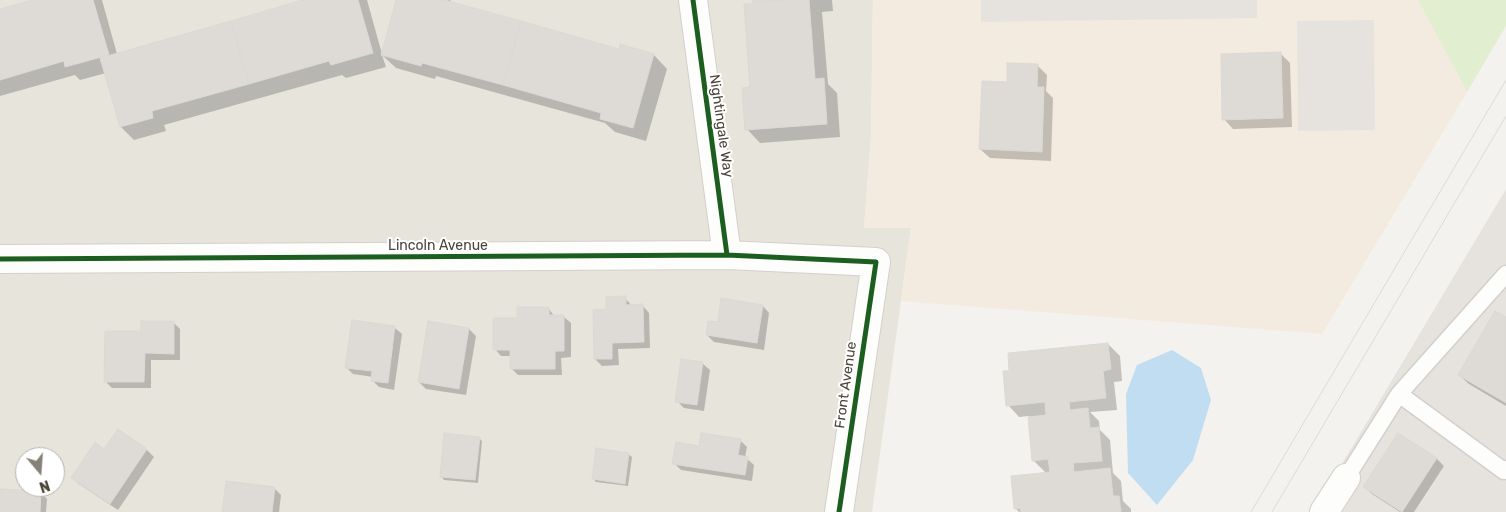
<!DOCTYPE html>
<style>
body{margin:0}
#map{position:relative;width:1506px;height:512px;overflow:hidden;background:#f4f2ee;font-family:Rubik,sans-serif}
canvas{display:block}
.north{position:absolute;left:15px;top:447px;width:50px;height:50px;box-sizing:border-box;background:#fff;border:1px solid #b7b4b0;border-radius:50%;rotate:162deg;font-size:14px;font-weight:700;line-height:20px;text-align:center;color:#4b4439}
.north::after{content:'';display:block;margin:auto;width:18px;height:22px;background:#868178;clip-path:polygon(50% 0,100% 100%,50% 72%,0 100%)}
</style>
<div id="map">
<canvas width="1506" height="512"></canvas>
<div class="north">N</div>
</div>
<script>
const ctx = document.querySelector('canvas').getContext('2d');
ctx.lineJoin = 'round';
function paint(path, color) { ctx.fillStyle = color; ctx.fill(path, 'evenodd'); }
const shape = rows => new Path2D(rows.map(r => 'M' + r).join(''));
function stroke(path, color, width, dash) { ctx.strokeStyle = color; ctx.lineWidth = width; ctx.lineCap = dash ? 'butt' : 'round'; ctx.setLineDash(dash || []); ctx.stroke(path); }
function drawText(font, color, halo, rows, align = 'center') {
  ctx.font = font + ' Rubik,sans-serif'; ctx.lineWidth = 4; ctx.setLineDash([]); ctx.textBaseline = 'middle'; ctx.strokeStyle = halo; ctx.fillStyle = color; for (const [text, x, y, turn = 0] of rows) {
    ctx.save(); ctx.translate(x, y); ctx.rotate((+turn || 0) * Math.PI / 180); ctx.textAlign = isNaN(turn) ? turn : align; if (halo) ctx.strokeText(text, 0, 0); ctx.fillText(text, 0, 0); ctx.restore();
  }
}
paint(shape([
 [0,0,873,0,871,137,864,228,911,228,872,512,0,512],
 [25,457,55,457,55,487,25,487]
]), '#e7e4dc');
paint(shape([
 [873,0,1418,0,1467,92,1322,334,901,301,911,228,864,228,871,137]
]), '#f3ebdf');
paint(shape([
 [1506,189,1506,512,1342,512,1360,482,1339,469]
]), '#e6e2de');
paint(shape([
 [1418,0,1506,0,1506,26,1467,92]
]), '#e1eecf');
paint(shape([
 [981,0,1257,0,1257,18,981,22],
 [1374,20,1375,130,1298,131,1297,21]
]), '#e6e3df');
paint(shape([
 [1172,350,1201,368,1211,400,1193,460,1157,505,1128,473,1126,394,1137,365]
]), '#c0ddf1');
paint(shape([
 [37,0,102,0,117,54,307,0,367,0,382,54,397,0,450,0,453,4,620,50,654,55,667,69,646,141,615,132,605,123,436,76,435,79,396,68,382,55,386,67,346,78,342,75,164,125,166,131,134,140,121,127,106,73,80,80,75,75,0,96,0,10],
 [754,0,832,0,833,11,822,12,828,84,837,93,840,137,760,143,747,129,751,88],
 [1281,54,1290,63,1292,127,1233,129,1224,119],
 [1037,65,1047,75,1046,91,1053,98,1051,161,990,158,980,149,1008,83],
 [625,298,632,306,643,306,649,313,650,348,618,349,619,365,602,366,595,359,607,311],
 [763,306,769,313,764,350,714,342,707,335,719,324],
 [548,308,555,317,564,317,571,323,571,357,561,358,562,375,518,375,511,368,511,356,501,356,495,349,519,319],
 [1506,319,1506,406,1469,384,1459,375],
 [173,322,180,329,180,360,151,360,151,388,112,388,105,381,142,333],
 [395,328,402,334,394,390,379,387,372,380,373,377,353,374,346,367],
 [469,329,476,336,466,395,426,389,419,382],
 [1108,344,1120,356,1122,381,1114,382,1117,410,1090,412,1099,421,1100,430,1110,440,1113,473,1121,481,1123,501,1131,509,1131,512,1019,512,1015,508,1047,474,1033,460,1029,416,1019,417,1008,405],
 [703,364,710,370,704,411,684,408,677,401],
 [118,430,147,450,154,457,118,510,79,484,72,478,104,450],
 [1399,435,1437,459,1444,466,1414,512,1400,512,1372,494,1365,487],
 [479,438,482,441,478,483,444,480,441,476],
 [740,440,747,447,745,457,754,465,752,481,681,470,674,463],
 [628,454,632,457,628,486,596,482,593,478],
 [274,488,281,495,279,512,224,512],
 [0,490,40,492,47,499,46,512,0,512]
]), '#0003');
const building = shape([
 [32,0,93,0,109,55,65,67,64,61,0,80,0,9,32,0],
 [302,0,358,0,373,53,331,65,329,61,249,84,231,21,302,0],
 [396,0,445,0,521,21,503,85,422,63,421,66,381,55,396,0],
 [752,0,788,0,753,3,752,0],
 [788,0,809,0,815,79,824,78,827,124,745,130,742,88,750,87,744,4,788,0],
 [231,21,249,84,152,111,153,118,120,127,100,58,231,21],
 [521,21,619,49,620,44,654,54,633,128,600,119,601,113,503,85,521,21],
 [1281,52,1283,118,1222,120,1221,54,1281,52],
 [1007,63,1038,64,1037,87,1044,87,1042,152,979,149,982,81,1007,82,1007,63],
 [626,296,626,305,643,304,644,342,612,343,612,359,594,359,593,310,606,309,606,297,626,296],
 [721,298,763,305,757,343,706,335,708,321,718,322,721,298],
 [517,307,549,307,549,315,564,315,564,351,555,351,555,369,510,369,510,350,493,350,493,318,517,318,517,307],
 [1495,311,1506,317,1506,403,1458,375,1495,311],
 [352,320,395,326,388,383,371,381,372,371,345,368,352,320],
 [141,321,174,321,174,354,145,353,144,382,104,382,105,331,141,331,141,321],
 [428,321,469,328,459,389,418,382,428,321],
 [1108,343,1111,369,1103,371,1106,398,1069,402,1070,410,1088,408,1090,428,1099,427,1102,461,1073,463,1074,472,1110,468,1113,496,1119,496,1121,512,1021,512,1020,508,1014,509,1011,476,1050,472,1048,459,1032,461,1028,417,1046,415,1045,402,1006,406,1003,371,1009,371,1008,353,1108,343],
 [681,359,703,362,697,405,675,402,681,359],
 [118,429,147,449,110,504,71,478,95,442,104,449,118,429],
 [444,433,480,437,475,480,440,477,444,433],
 [701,433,741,439,738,455,748,457,745,475,672,464,676,442,699,446,701,433],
 [1398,433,1437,458,1402,512,1363,487,1398,433],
 [596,448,629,453,625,484,592,479,596,448],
 [226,481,275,487,272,512,222,512,226,481],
 [0,489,41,491,40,512,0,512,0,489]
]);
paint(building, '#dedbd6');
stroke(building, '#dcd9d4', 1);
const service = shape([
 [1399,394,1504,471,1506,469],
 [1346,478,1399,394,1506,274]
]);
const minor = shape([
 [693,0,727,255],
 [0,259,727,255,876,262,839,512],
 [1324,512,1346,478]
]);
stroke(service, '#d2d0cb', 19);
stroke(minor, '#d2d0cb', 30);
stroke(service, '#fdfdfc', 16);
stroke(minor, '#fdfdfc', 28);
stroke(shape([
 [1251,512,1506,80],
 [1272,512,1506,116]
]), '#dbdbda', 1);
stroke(shape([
 [693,0,727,255],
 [0,259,727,255,876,262,839,512]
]), '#1b5e20', 5);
drawText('14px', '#4b4439', '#fff', [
 ["Nightingale Way",721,126,82],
 ["Lincoln Avenue",438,246],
 ["Front Avenue",846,385,-82]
]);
</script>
